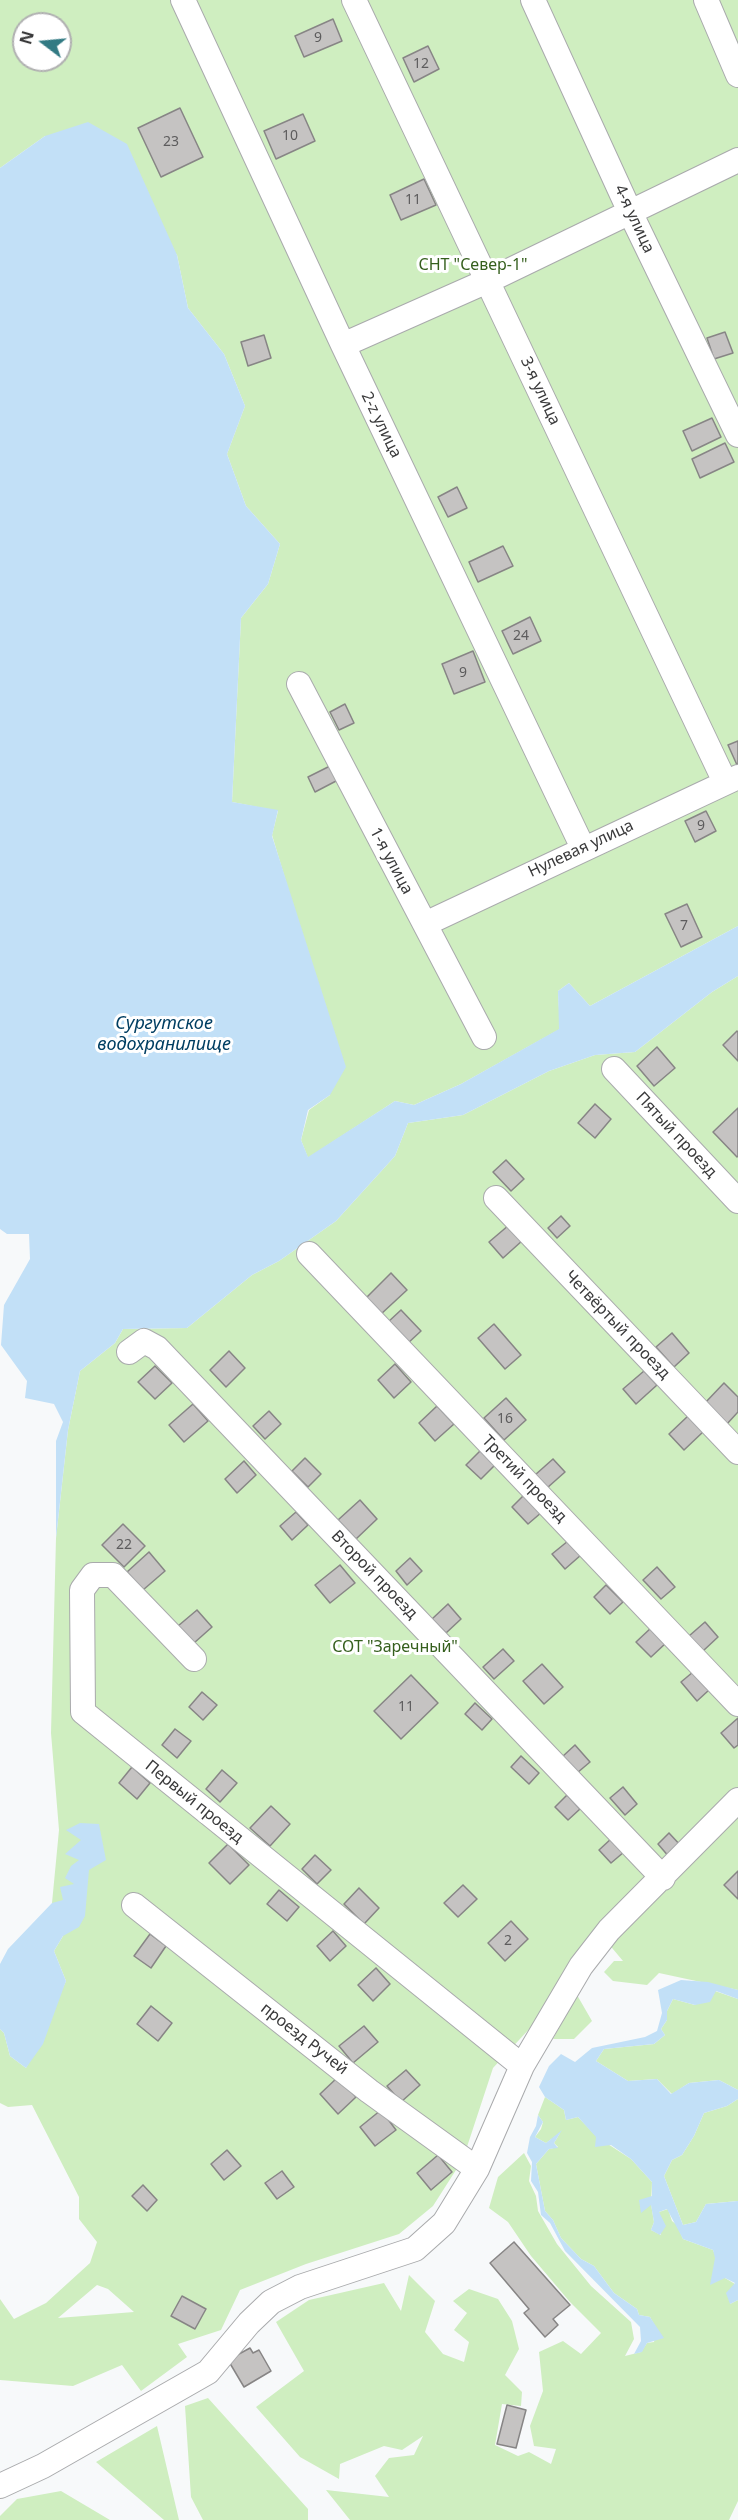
<!DOCTYPE html>
<meta charset="utf-8">
<style>
body{margin:0}
#map{position:relative;width:738px;height:2520px;overflow:hidden;background:#f7f9fa;font-family:"Noto Sans",sans-serif}
canvas{display:block}
.north{position:absolute;left:12px;top:12px;width:60px;height:60px;box-sizing:border-box;background:#fff;border:2px solid #b0b0b1;border-radius:50%;rotate:286deg;font-size:16px;font-weight:700;line-height:24px;text-align:center;color:#3a3a3b}
.north::after{content:'';display:block;margin:auto;width:21px;height:27px;background:#327a83;clip-path:polygon(50% 0,100% 100%,50% 72%,0 100%)}
</style>
<div id="map">
<canvas width="738" height="2520"></canvas>
<div class="north">N</div>
</div>
<script>
const ctx = document.querySelector('canvas').getContext('2d');
ctx.lineJoin = 'round';
function paint(path, color) { ctx.fillStyle = color; ctx.fill(path, 'evenodd'); }
const shape = rows => new Path2D(rows.map(r => 'M' + r).join(''));
function stroke(path, color, width, dash) { ctx.strokeStyle = color; ctx.lineWidth = width; ctx.lineCap = dash ? 'butt' : 'round'; ctx.setLineDash(dash || []); ctx.stroke(path); }
function drawText(font, color, halo, rows, align = 'center') {
  ctx.font = font + ' "Noto Sans",sans-serif'; ctx.lineWidth = 6; ctx.setLineDash([]); ctx.textBaseline = 'middle'; ctx.strokeStyle = halo; ctx.fillStyle = color; for (const [text, x, y, turn = 0] of rows) {
    ctx.save(); ctx.translate(x, y); ctx.rotate((+turn || 0) * Math.PI / 180); ctx.textAlign = isNaN(turn) ? turn : align; if (halo) ctx.strokeText(text, 0, 0); ctx.fillText(text, 0, 0); ctx.restore();
  }
}
paint(shape([
 [0,0,738,0,738,926,590,1006,569,983,558,991,560,1029,461,1084,414,1105,395,1101,308,1158,301,1140,309,1110,330,1095,290,895,272,835,278,811,232,802,241,618,268,584,280,544,246,506,227,454,245,406,224,354,188,308,177,255,45,136,0,168],
 [24,24,60,24,60,60,24,60],
 [738,976,738,1990,659,1973,647,1985,613,1981,604,1972,614,1961,623,1961,597,1930,532,2026,493,2068,463,2159,433,2206,399,2234,306,2264,240,2290,221,2330,178,2344,187,2357,141,2391,122,2365,73,2386,0,2380,0,2299,14,2319,46,2303,90,2263,97,2242,79,2219,79,2197,32,2105,8,2107,0,2103,0,2029,4,2033,10,2056,26,2068,66,1981,54,1951,63,1936,52,1903,59,1830,51,1733,56,1538,68,1430,80,1371,115,1343,123,1329,187,1328,252,1275,279,1261,336,1221,395,1156,408,1123,463,1115,549,1071,595,1055,635,1052,712,992],
 [97,2285,108,2289,134,2312,58,2318],
 [715,1991,738,1999,738,2090,719,2080,689,2083,672,2094,657,2079,628,2081,596,2061,604,2049,654,2044,665,2035,661,2029,667,2020,667,2011,673,1999,695,2005],
 [577,1995,592,2021,574,2039,553,2039],
 [545,2097,564,2110,566,2120,578,2117,597,2137,631,2159,652,2182,651,2204,654,2222,651,2230,661,2235,659,2212,668,2209,672,2221,677,2225,683,2239,713,2250,725,2278,735,2284,730,2304,738,2300,738,2501,729,2520,350,2520,326,2490,389,2497,375,2476,389,2458,414,2455,423,2436,402,2450,384,2446,340,2464,339,2479,300,2457,256,2407,304,2371,276,2322,309,2300,384,2283,401,2311,409,2275,435,2301,425,2332,443,2354,464,2362,469,2342,454,2330,467,2313,453,2301,469,2289,498,2299,512,2321,519,2349,505,2375,522,2392,521,2406,502,2404,495,2445,518,2456,529,2452,551,2464,556,2449,534,2446,530,2426,543,2391,539,2352,563,2341,581,2354,601,2333,570,2302,531,2256,508,2222,489,2208,498,2177,524,2153,531,2166,529,2181,536,2196,538,2211,557,2244,591,2286,631,2322,634,2339,625,2356,641,2352,647,2343,654,2342,656,2328,650,2317,639,2315,637,2309,614,2293,594,2266,581,2259,561,2238,553,2220,545,2211,536,2164,549,2149,558,2147,554,2143,560,2133,546,2143,535,2137,541,2129,543,2122,538,2115],
 [738,2099,738,2201,706,2204,696,2222,683,2225,664,2176,672,2160,682,2155,694,2136,704,2113,727,2106],
 [208,2398,308,2509,308,2520,203,2520,191,2497,185,2406],
 [157,2426,179,2520,164,2520,96,2462],
 [61,2491,110,2520,0,2520,0,2516,17,2499]
]), '#cfeec0');
paint(shape([
 [88,122,127,144,177,255,188,308,224,354,245,406,227,454,246,506,280,544,268,584,241,618,232,802,278,810,272,836,346,1067,330,1095,308,1110,301,1140,308,1157,395,1101,414,1105,461,1084,559,1029,558,991,569,983,590,1006,738,926,738,976,712,992,635,1052,595,1055,549,1071,463,1115,408,1123,395,1156,336,1221,279,1261,252,1275,187,1328,123,1329,115,1343,80,1371,68,1430,56,1538,56,1441,63,1422,54,1404,25,1398,27,1381,1,1345,4,1305,30,1259,29,1234,7,1234,0,1229,0,168,45,136],
 [80,1823,99,1824,106,1860,89,1870,85,1916,79,1927,63,1936,54,1951,66,1981,43,2044,26,2068,10,2056,4,2033,0,2029,0,1964,8,1949,52,1903,63,1900,60,1887,74,1884,65,1878,71,1866,79,1860,65,1854,81,1840,66,1830],
 [681,1980,708,1982,738,1990,738,1999,716,1991,710,2002,695,2005,673,1999,667,2011,667,2020,661,2029,665,2035,654,2044,604,2049,596,2061,628,2081,657,2079,671,2094,689,2083,719,2080,738,2090,738,2099,727,2106,704,2113,694,2136,682,2155,672,2160,664,2176,683,2225,696,2222,706,2204,738,2201,738,2300,730,2304,726,2293,735,2283,725,2278,710,2285,715,2258,713,2250,683,2239,667,2209,659,2212,666,2226,660,2235,651,2230,654,2222,651,2205,641,2213,639,2200,652,2196,652,2182,631,2159,611,2145,595,2147,596,2137,578,2117,566,2120,564,2110,545,2097,539,2087,549,2066,561,2054,575,2062,592,2048,645,2037,657,2031,662,2013,658,1990],
 [538,2115,543,2122,535,2137,546,2143,562,2130,554,2143,558,2148,549,2149,536,2164,545,2211,553,2220,561,2238,581,2259,594,2266,614,2293,637,2309,639,2315,650,2317,664,2338,647,2343,642,2352,634,2354,641,2341,640,2327,565,2251,550,2223,541,2215,538,2192,531,2181,532,2162,527,2153,530,2137,536,2126]
]), '#c2e0f7');
const building = shape([
 [333,19,342,41,304,57,295,36,333,19],
 [428,46,439,69,414,82,403,58,428,46],
 [180,108,203,157,161,177,138,128,180,108],
 [303,114,315,141,276,159,264,131,303,114],
 [424,179,436,205,401,220,390,195,424,179],
 [725,332,733,353,714,359,707,338,725,332],
 [264,335,271,358,248,366,241,342,264,335],
 [712,418,721,437,692,451,683,431,712,418],
 [725,443,734,462,700,478,692,459,725,443],
 [457,487,467,508,448,517,438,497,457,487],
 [503,546,513,566,478,582,469,562,503,546],
 [530,617,541,641,513,654,502,631,530,617],
 [473,651,485,682,454,694,442,664,473,651],
 [345,704,354,723,339,730,330,712,345,704],
 [738,741,738,765,737,765,728,745,738,741],
 [330,766,338,780,315,792,308,777,330,766],
 [706,811,716,831,695,842,685,821,706,811],
 [687,904,702,937,681,947,665,914,687,904],
 [737,1031,738,1032,738,1061,723,1045,737,1031],
 [657,1047,675,1068,654,1086,637,1066,657,1047],
 [595,1104,611,1119,595,1138,578,1123,595,1104],
 [738,1108,738,1156,737,1157,713,1132,738,1108],
 [506,1160,524,1179,511,1191,493,1172,506,1160],
 [561,1216,570,1226,557,1238,548,1228,561,1216],
 [509,1225,523,1240,503,1258,489,1242,509,1225],
 [391,1273,407,1290,380,1315,365,1299,391,1273],
 [401,1310,421,1331,407,1344,387,1323,401,1310],
 [494,1324,521,1355,505,1369,478,1338,494,1324],
 [672,1333,689,1353,674,1367,656,1347,672,1333],
 [229,1351,245,1368,226,1387,210,1370,229,1351],
 [395,1364,411,1382,394,1398,378,1380,395,1364],
 [155,1366,172,1383,155,1399,138,1382,155,1366],
 [644,1371,657,1385,636,1404,623,1389,644,1371],
 [724,1383,738,1397,738,1412,726,1425,704,1404,724,1383],
 [506,1398,526,1420,504,1440,484,1418,506,1398],
 [193,1404,208,1421,184,1442,169,1425,193,1404],
 [437,1406,454,1424,435,1441,419,1423,437,1406],
 [269,1411,281,1424,265,1439,253,1426,269,1411],
 [689,1415,704,1431,684,1450,669,1434,689,1415],
 [482,1449,497,1463,481,1479,466,1465,482,1449],
 [305,1458,321,1474,308,1487,292,1471,305,1458],
 [553,1459,565,1472,547,1488,535,1475,553,1459],
 [244,1461,256,1475,237,1493,225,1479,244,1461],
 [525,1494,542,1512,528,1524,512,1507,525,1494],
 [360,1500,377,1519,356,1539,338,1520,360,1500],
 [296,1512,308,1525,292,1540,280,1526,296,1512],
 [123,1524,145,1546,124,1567,102,1545,123,1524],
 [568,1541,581,1555,565,1569,552,1554,568,1541],
 [149,1552,165,1571,143,1590,127,1572,149,1552],
 [410,1558,422,1571,407,1585,396,1571,410,1558],
 [340,1565,355,1583,330,1603,315,1585,340,1565],
 [657,1567,675,1587,661,1599,643,1580,657,1567],
 [606,1585,623,1602,610,1614,594,1597,606,1585],
 [448,1604,461,1619,446,1633,432,1619,448,1604],
 [197,1610,212,1627,194,1643,178,1626,197,1610],
 [705,1622,718,1637,703,1651,689,1636,705,1622],
 [652,1627,666,1643,651,1657,636,1642,652,1627],
 [503,1649,514,1661,494,1679,483,1667,503,1649],
 [542,1664,563,1687,544,1704,523,1681,542,1664],
 [693,1672,709,1690,697,1701,681,1682,693,1672],
 [411,1675,438,1703,401,1739,374,1711,411,1675],
 [202,1692,217,1705,203,1720,189,1707,202,1692],
 [475,1703,492,1719,482,1730,465,1714,475,1703],
 [738,1718,738,1745,734,1748,721,1733,738,1718],
 [175,1729,191,1741,177,1758,162,1745,175,1729],
 [575,1745,590,1762,577,1773,562,1757,575,1745],
 [521,1756,539,1773,529,1784,511,1767,521,1756],
 [132,1767,150,1783,137,1799,119,1783,132,1767],
 [222,1770,237,1783,220,1802,206,1789,222,1770],
 [623,1787,637,1804,625,1815,610,1798,623,1787],
 [567,1795,580,1809,568,1820,555,1807,567,1795],
 [271,1806,290,1824,270,1846,250,1828,271,1806],
 [669,1833,682,1847,670,1858,658,1844,669,1833],
 [612,1838,624,1852,611,1863,599,1850,612,1838],
 [228,1844,249,1865,230,1884,209,1863,228,1844],
 [315,1855,331,1870,317,1884,302,1869,315,1855],
 [738,1871,738,1899,724,1885,738,1871],
 [463,1885,477,1899,458,1917,444,1903,463,1885],
 [359,1888,379,1908,364,1924,344,1904,359,1888],
 [279,1890,299,1907,287,1921,267,1904,279,1890],
 [511,1921,528,1939,505,1961,488,1943,511,1921],
 [333,1931,346,1946,330,1961,317,1946,333,1931],
 [150,1934,166,1946,151,1968,134,1956,150,1934],
 [376,1968,390,1984,373,2001,358,1985,376,1968],
 [151,2006,172,2023,158,2041,137,2024,151,2006],
 [364,2026,378,2042,353,2063,339,2046,364,2026],
 [406,2070,420,2085,401,2102,387,2086,406,2070],
 [338,2077,356,2097,338,2114,320,2094,338,2077],
 [381,2110,396,2130,375,2146,360,2127,381,2110],
 [227,2150,241,2166,224,2180,211,2164,227,2150],
 [438,2155,452,2172,431,2190,417,2173,438,2155],
 [282,2171,294,2187,277,2199,265,2183,282,2171],
 [143,2185,157,2200,147,2211,132,2196,143,2185],
 [514,2242,570,2305,553,2319,558,2325,545,2337,524,2313,529,2309,490,2263,514,2242],
 [182,2296,206,2309,195,2329,171,2316,182,2296],
 [250,2348,253,2353,259,2350,271,2371,244,2387,228,2360,250,2348],
 [507,2405,526,2410,516,2448,497,2444,507,2405]
]);
paint(building, '#c5c3c2');
stroke(building, '#878585', 1.5);
const street = shape([
 [183,0,343,345,583,848],
 [354,0,725,782],
 [533,0,630,212,738,435],
 [706,0,738,75],
 [343,345,494,278,738,160],
 [299,684,484,1037],
 [425,924,738,777],
 [614,1069,738,1201],
 [496,1198,738,1452],
 [309,1254,738,1704],
 [129,1352,144,1341,157,1348,663,1878],
 [194,1659,113,1575,93,1575,82,1590,83,1712,522,2066],
 [134,1905,369,2091,477,2169],
 [0,2486,43,2466,208,2372,249,2323,271,2302,300,2287,415,2249,444,2223,477,2169,522,2066,581,1966,609,1930,738,1800]
]);
stroke(street, '#a9aaac', 26);
stroke(street, '#fff', 24);
drawText('14px', '#5d5c5d', null, [
 ["9",318,38],
 ["12",421,64],
 ["10",290,136],
 ["23",171,142],
 ["11",413,200],
 ["24",521,636],
 ["9",463,673],
 ["9",701,826],
 ["7",684,926],
 ["16",505,1419],
 ["22",124,1545],
 ["11",406,1707],
 ["2",508,1941]
]);
drawText('16px', '#3a3a3b', '#fff', [
 ["4-я улица",634,219,65],
 ["3-я улица",540,391,65],
 ["2-z улица",381,425,64],
 ["Нулевая улица",581,849,-25],
 ["1-я улица",391,861,62],
 ["Пятый проезд",676,1135,47],
 ["Четвёртый проезд",617,1325,46],
 ["Третий проезд",524,1479,46],
 ["Второй проезд",374,1575,46],
 ["Первый проезд",194,1802,39],
 ["проезд Ручей",304,2039,38]
]);
drawText('16px', '#355f1d', '#fff', [
 ["СНТ \"Север-1\"",473,265],
 ["СОТ \"Заречный\"",395,1647]
]);
drawText('italic 18px', '#003e62', '#fff', [
 ["Сургутское",164,1024],
 ["водохранилище",164,1045]
]);
</script>
